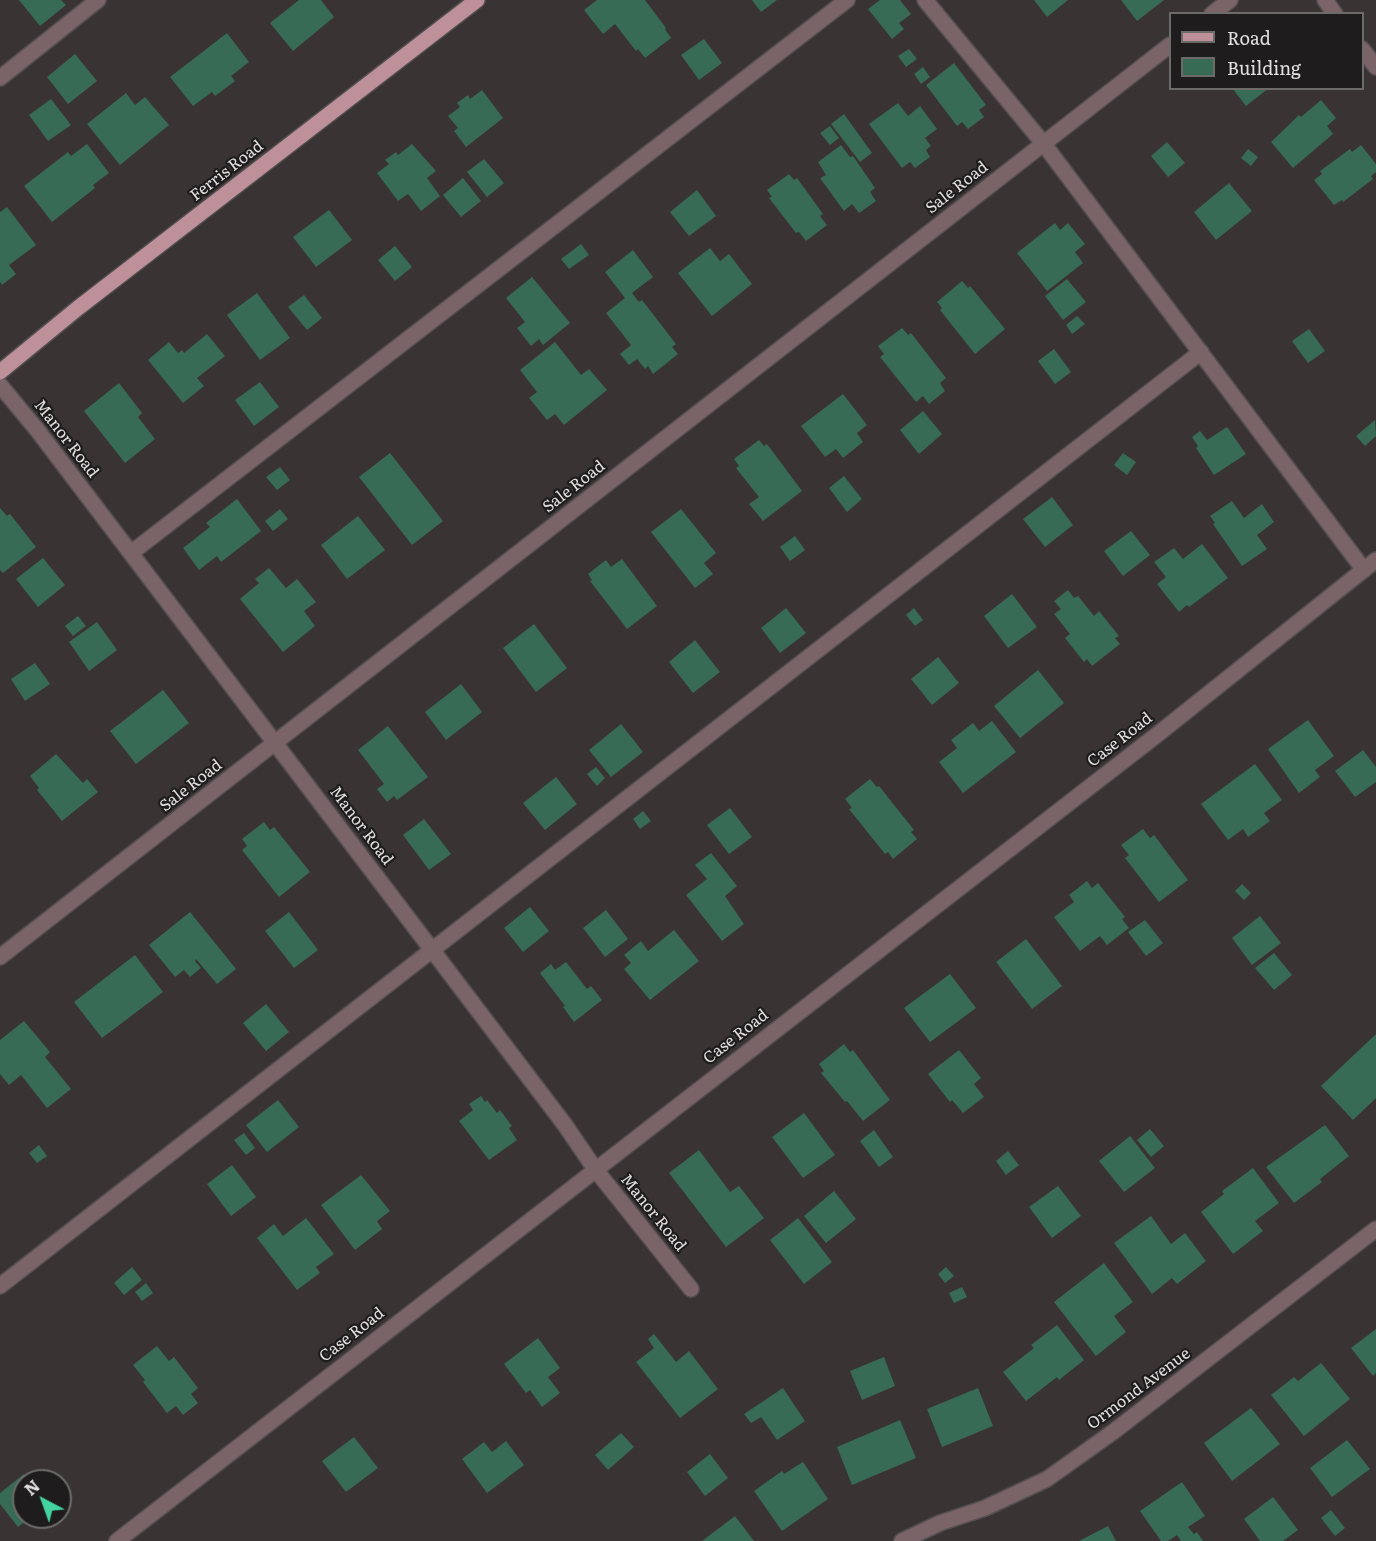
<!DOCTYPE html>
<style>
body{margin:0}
#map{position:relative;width:1376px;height:1541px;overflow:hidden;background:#393334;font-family:Literata,serif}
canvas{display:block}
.legend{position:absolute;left:1169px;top:12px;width:195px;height:78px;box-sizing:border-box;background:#1e1c1c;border:2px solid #6d6a6a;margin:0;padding:8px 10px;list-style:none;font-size:18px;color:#e3dfe0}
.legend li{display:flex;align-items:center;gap:12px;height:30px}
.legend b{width:30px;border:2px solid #6d6a6a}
.north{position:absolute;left:12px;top:1469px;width:60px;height:60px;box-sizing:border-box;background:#1e1c1c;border:2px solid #6d6a6a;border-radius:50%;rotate:319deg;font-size:16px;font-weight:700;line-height:24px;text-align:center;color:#e3dfe0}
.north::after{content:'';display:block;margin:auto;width:21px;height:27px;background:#43d4a0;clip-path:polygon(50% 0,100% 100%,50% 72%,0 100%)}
</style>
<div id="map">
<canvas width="1376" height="1541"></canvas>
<ul class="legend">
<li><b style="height:8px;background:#be919a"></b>Road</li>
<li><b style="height:16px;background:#386b55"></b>Building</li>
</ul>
<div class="north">N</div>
</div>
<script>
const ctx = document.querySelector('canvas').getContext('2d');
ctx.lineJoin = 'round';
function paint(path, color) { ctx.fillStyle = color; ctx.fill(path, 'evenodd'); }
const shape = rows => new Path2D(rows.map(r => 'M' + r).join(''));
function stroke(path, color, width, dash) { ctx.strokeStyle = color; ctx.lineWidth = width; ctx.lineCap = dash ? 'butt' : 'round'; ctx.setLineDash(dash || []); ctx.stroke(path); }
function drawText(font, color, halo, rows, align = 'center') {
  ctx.font = font + ' Literata,serif'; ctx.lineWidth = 4.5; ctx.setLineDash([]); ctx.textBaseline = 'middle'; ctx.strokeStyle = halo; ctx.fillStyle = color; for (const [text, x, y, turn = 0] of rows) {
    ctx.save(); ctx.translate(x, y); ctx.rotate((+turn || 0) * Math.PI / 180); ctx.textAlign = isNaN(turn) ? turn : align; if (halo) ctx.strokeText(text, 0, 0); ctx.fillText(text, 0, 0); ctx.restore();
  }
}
paint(shape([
 [19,0,61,0,66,5,40,26],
 [299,0,321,0,334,17,293,51,270,23],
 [597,0,645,0,666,28,665,29,671,38,645,58,638,49,636,51,615,24,603,34,584,10],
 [752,0,777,0,761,12],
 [880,0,900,0,911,14,899,23,904,29,892,39,868,9],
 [1034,0,1068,0,1047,17],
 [1121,0,1164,0,1137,21],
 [227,33,249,62,231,76,235,81,215,96,212,92,193,106,170,77],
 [704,39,722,63,699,80,681,55],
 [909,49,917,59,906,67,898,56],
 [75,54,97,81,68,104,47,77],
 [954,63,986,105,979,110,984,117,968,129,962,122,957,126,926,85],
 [923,67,930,77,921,84,914,74],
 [1232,88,1269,88,1246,106],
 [482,90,503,118,466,147,454,131,458,128,448,116,460,107,457,103,468,95,470,99],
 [126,93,135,105,145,97,169,125,120,165,87,124],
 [51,99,71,125,48,141,29,115],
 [1321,100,1336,118,1327,126,1333,134,1293,168,1271,142,1299,115,1301,117],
 [898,103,908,116,920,106,937,129,925,138,931,146,926,150,930,157,915,168,910,162,902,168,869,124],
 [844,114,872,153,860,162,831,124],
 [830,126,839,138,830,145,820,133],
 [1167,142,1185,163,1168,177,1151,156],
 [87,144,109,173,93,185,95,188,52,222,24,186,68,152,71,156],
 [412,144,436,171,427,178,440,196,421,211,408,194,398,201,377,173,389,164,385,160,396,152,398,155],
 [841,145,850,157,853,156,875,188,870,192,876,201,859,213,852,204,844,211,820,178,826,175,818,162],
 [1361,145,1376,164,1376,172,1371,176,1373,179,1343,202,1342,200,1334,205,1314,180,1322,174,1320,171,1350,149,1352,152],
 [1248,149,1258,157,1251,166,1241,158],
 [484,159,504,183,487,197,467,172],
 [789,174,794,180,797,178,823,214,820,216,827,225,806,241,799,232,796,233,769,198,772,197,767,190],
 [463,178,481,201,461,217,443,195],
 [1229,183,1252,211,1216,240,1194,212],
 [697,190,716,216,689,236,670,212],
 [7,207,36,245,9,265,16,274,2,285,0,282,0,212],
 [329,210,352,240,316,267,293,237],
 [1055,223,1060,230,1068,223,1085,244,1075,252,1083,263,1047,291,1017,253],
 [581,244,589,255,569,269,561,259],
 [395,246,412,267,395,281,378,260],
 [710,248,720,261,729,254,752,284,712,316,678,273],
 [633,250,653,277,632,293,639,302,642,300,676,344,672,347,678,354,653,374,648,366,645,369,637,359,629,365,620,354,631,345,606,313,625,298,605,272],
 [532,277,570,323,543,345,539,339,531,346,517,328,525,322,506,298],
 [1067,279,1086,302,1063,320,1045,296],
 [962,281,968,288,970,286,1005,329,975,354,940,310,942,308,937,302],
 [257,293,290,338,260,360,227,315],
 [304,295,322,318,307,330,288,307],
 [1077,316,1085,324,1072,334,1066,325],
 [902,328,908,335,911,333,946,378,940,383,945,391,929,404,923,396,916,402,880,357,884,354,878,346],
 [1309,329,1325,351,1308,363,1292,341],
 [207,334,225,356,197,378,204,386,183,403,148,360,169,342,178,353,182,350,184,353],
 [555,342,581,375,589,369,607,390,564,425,555,414,547,420,529,398,537,392,520,370],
 [1054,349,1071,372,1055,384,1038,361],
 [260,382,279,407,254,426,235,400],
 [119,383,142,413,138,417,155,439,125,463,84,411],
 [843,394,867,425,857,433,863,442,843,458,836,449,825,457,801,426],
 [923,411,942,434,919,454,900,430],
 [1375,420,1376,436,1365,446,1356,436],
 [1227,427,1246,454,1214,475,1196,448,1198,446,1192,437,1200,431,1207,440],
 [759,440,764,446,767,444,802,491,763,521,749,504,759,497,736,468,739,466,734,459],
 [390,453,443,521,412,545,359,477],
 [1123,453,1136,462,1127,475,1114,465],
 [280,467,290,480,277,490,266,477],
 [844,476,862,499,847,512,829,488],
 [1052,497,1073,525,1045,547,1023,519],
 [237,499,261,531,221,562,217,556,199,570,183,548,210,527,206,523],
 [1232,501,1244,518,1262,504,1274,522,1257,535,1267,549,1242,566,1213,524,1215,523,1210,516],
 [0,508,7,516,10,514,36,547,3,573,0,570],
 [280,509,288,519,273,531,265,521],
 [681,509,716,553,704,563,713,574,695,588,651,532],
 [358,516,385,550,347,579,321,545],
 [1131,531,1150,555,1123,576,1104,551],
 [795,536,805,550,790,561,780,547],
 [1202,544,1228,578,1189,607,1187,605,1179,612,1157,584,1166,577,1154,562,1174,548,1183,559],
 [43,558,65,585,38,607,16,579],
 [622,559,657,606,627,629,590,581,592,580,588,574,606,560,611,567],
 [269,568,286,588,297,579,316,602,304,611,315,626,283,652,240,599,259,583,255,579],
 [1068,590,1074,598,1078,596,1094,616,1099,611,1119,636,1115,638,1120,644,1092,666,1087,659,1084,662,1065,638,1070,634,1054,614,1061,609,1054,601],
 [1012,594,1037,627,1008,648,984,616],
 [786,608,806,633,780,653,761,628],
 [914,608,923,620,915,626,906,615],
 [78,616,86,626,73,636,65,626],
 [97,622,117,650,89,671,69,642],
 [534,624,567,668,536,692,503,648],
 [695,640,720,672,693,693,669,662],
 [938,657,959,683,932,705,911,679],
 [35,663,50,684,25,701,11,679],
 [1038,670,1064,703,1020,738,994,706],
 [461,684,482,712,446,740,425,712],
 [163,690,189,723,136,764,110,731],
 [1308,720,1334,756,1315,770,1320,777,1299,793,1268,749],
 [992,721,1016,752,963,793,939,762,957,748,951,740,973,723,979,731],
 [621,724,643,752,611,777,589,750],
 [388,726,428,777,397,800,394,796,387,802,377,789,384,784,358,750],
 [1363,750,1376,767,1376,782,1355,797,1335,771],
 [56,754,83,783,87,779,98,792,62,821,37,790,39,788,30,776],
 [1255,764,1282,800,1264,813,1270,821,1248,837,1243,829,1228,840,1201,804],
 [596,767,605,778,597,786,587,774],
 [556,777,577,804,545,830,523,803],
 [870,779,877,787,879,786,914,830,911,832,917,839,893,859,888,852,885,854,849,809,852,808,845,799],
 [730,808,752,837,729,854,707,825],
 [643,811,651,821,640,829,633,819],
 [424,819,451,854,429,870,403,835],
 [264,822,270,830,274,827,310,872,279,897,242,850,247,846,242,839],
 [1143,829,1150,838,1154,835,1188,880,1159,902,1125,858,1129,855,1121,845],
 [711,853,737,886,725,896,744,924,722,941,686,895,707,879,695,865],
 [1087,881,1092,888,1098,883,1125,917,1122,919,1129,928,1107,945,1100,936,1080,951,1054,917,1074,902,1069,895],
 [1242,884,1251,893,1244,900,1235,891],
 [530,907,549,931,523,952,504,928],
 [606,910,628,939,605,957,583,928],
 [190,912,236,969,217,984,196,959,195,961,201,968,190,977,184,970,175,977,149,945],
 [289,912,318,950,294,968,265,931],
 [1260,916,1281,943,1252,965,1232,938],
 [1145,920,1163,943,1146,956,1128,932],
 [674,930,699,961,650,1000,624,969,631,963,624,955,641,941,648,951],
 [1026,939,1062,986,1032,1009,996,962],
 [1274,953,1292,975,1274,990,1255,968],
 [135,955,163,992,102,1038,74,1002],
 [566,962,587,989,591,986,602,1000,574,1022,563,1007,565,1006,540,973,551,964,555,970],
 [950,974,976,1008,930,1042,904,1008],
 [266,1004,289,1032,266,1051,243,1023],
 [24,1021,50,1052,45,1057,71,1089,47,1108,21,1075,9,1085,0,1074,0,1040],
 [1376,1034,1376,1098,1353,1120,1321,1086],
 [844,1044,850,1052,853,1050,890,1100,863,1121,847,1101,845,1102,821,1073,824,1071,819,1064],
 [959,1050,981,1078,974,1084,984,1097,963,1113,952,1100,950,1102,928,1074],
 [481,1096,485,1102,487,1100,497,1113,500,1110,512,1126,509,1128,517,1140,489,1160,459,1121,473,1110,469,1104],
 [278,1100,299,1127,267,1152,246,1125],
 [804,1113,835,1155,803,1178,772,1137],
 [1325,1125,1349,1156,1320,1179,1322,1182,1294,1203,1266,1167],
 [1150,1129,1164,1146,1151,1157,1137,1140],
 [874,1130,893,1157,879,1167,860,1141],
 [244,1133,255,1148,246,1155,234,1140],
 [1130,1136,1155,1168,1124,1192,1099,1161],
 [39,1145,47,1156,37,1163,29,1153],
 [699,1150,730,1192,739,1186,764,1218,726,1247,669,1173],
 [1008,1151,1019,1165,1006,1175,996,1161],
 [232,1165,256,1197,231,1216,207,1184],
 [1253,1168,1279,1203,1255,1221,1263,1231,1233,1254,1201,1212,1224,1194,1222,1191],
 [361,1175,390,1211,377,1221,382,1229,355,1250,321,1205],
 [1058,1186,1081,1216,1052,1238,1029,1207],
 [834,1191,856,1219,826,1243,804,1216],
 [1151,1216,1171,1244,1185,1233,1206,1261,1177,1284,1172,1278,1152,1294,1114,1243],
 [306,1218,334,1254,316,1267,320,1273,297,1290,257,1238,274,1224,283,1236],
 [798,1218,832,1262,804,1284,770,1240],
 [1104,1263,1133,1302,1114,1316,1126,1332,1096,1356,1054,1302],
 [132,1267,142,1280,124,1295,114,1283],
 [946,1267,954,1276,945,1283,938,1274],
 [146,1283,153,1293,142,1301,135,1292],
 [962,1287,967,1297,954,1303,949,1293],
 [1057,1325,1084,1360,1059,1380,1057,1377,1026,1401,1003,1372,1034,1348,1031,1345],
 [1376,1329,1376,1373,1373,1376,1351,1348],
 [654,1334,676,1362,689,1351,718,1389,680,1418,636,1362,654,1348,648,1339],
 [538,1338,560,1368,548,1377,560,1393,542,1407,530,1390,526,1393,504,1364],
 [157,1346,169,1361,174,1357,198,1388,191,1394,198,1403,183,1415,176,1406,167,1413,143,1382,145,1380,133,1365],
 [884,1357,895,1386,862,1400,850,1371],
 [1321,1363,1350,1399,1304,1436,1271,1395,1294,1377,1298,1381],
 [783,1388,805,1421,777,1440,761,1417,751,1423,744,1414],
 [978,1388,993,1426,942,1447,927,1409],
 [1251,1408,1280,1444,1232,1481,1204,1443],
 [900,1420,916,1458,852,1485,837,1447],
 [621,1433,634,1447,608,1470,595,1455],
 [354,1437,378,1468,346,1492,322,1461],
 [1347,1440,1370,1469,1332,1497,1310,1468],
 [506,1441,524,1465,487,1493,462,1459,484,1442,492,1452],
 [710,1454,728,1478,705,1496,687,1472],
 [803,1462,828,1499,782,1531,754,1491,782,1471,784,1474],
 [24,1474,29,1481,24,1481,24,1517,31,1517,18,1527,0,1504,0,1493],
 [1182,1482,1205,1516,1188,1527,1194,1534,1197,1532,1203,1541,1181,1541,1177,1535,1168,1541,1161,1541,1140,1511],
 [1273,1497,1298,1530,1283,1541,1260,1541,1244,1519],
 [1331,1510,1345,1528,1335,1536,1321,1518],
 [735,1516,754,1541,702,1541],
 [1108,1526,1116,1541,1079,1541]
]), '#386b55');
const minor = shape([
 [925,0,1043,143,1364,570],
 [1325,0,1335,14],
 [1212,14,1230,0],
 [1362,49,1376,67],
 [0,78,98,0],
 [0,385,38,431,275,743,565,1125,595,1169,691,1289],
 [131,553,847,0],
 [0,957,1170,45],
 [0,1286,1201,352],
 [117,1541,1158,734,1376,560],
 [902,1541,940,1523,985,1508,1047,1479,1113,1432,1376,1229]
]);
const major = shape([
 [0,372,78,308,477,0]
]);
stroke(minor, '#544f50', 18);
stroke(major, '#544f50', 18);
stroke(minor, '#7a6468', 15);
stroke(major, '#be919a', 15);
drawText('16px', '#e3dfe0', '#1e1c1c', [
 ["Ferris Road",227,171,-38],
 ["Sale Road",957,188,-38],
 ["Manor Road",66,439,52],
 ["Sale Road",574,487,-38],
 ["Case Road",1120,740,-38],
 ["Sale Road",191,786,-38],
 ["Manor Road",361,826,53],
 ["Case Road",736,1037,-38],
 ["Manor Road",653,1213,51],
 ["Case Road",352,1335,-38],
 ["Ormond Avenue",1139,1389,-37]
]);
</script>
